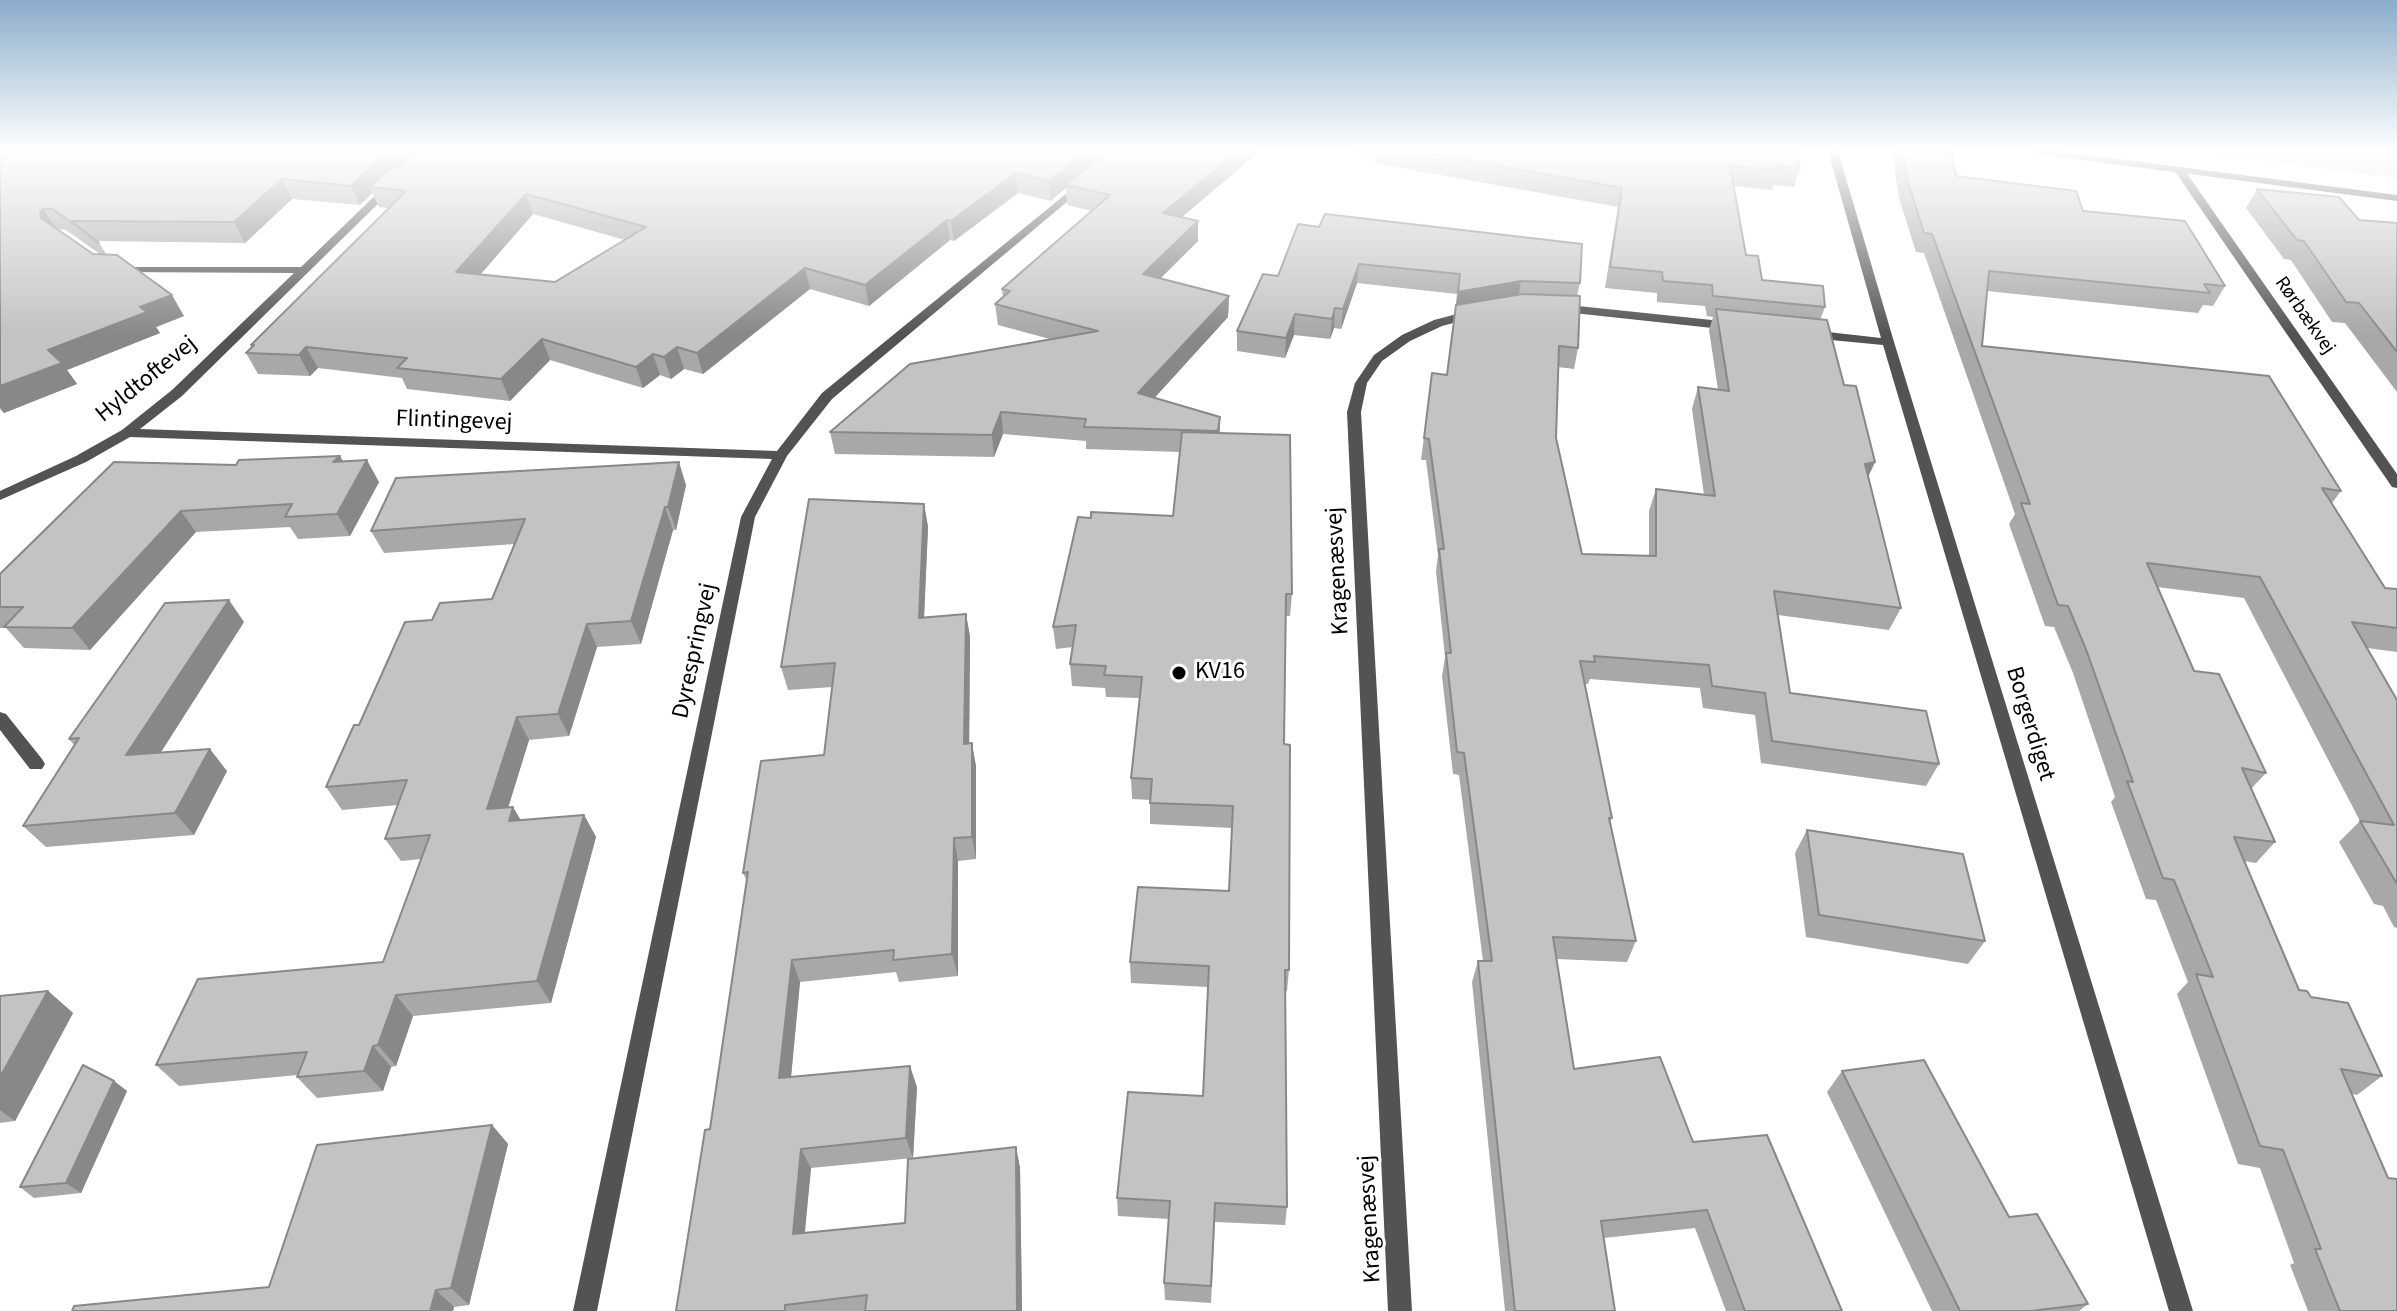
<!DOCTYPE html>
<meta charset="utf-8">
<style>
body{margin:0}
canvas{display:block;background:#fff}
</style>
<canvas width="2397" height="1311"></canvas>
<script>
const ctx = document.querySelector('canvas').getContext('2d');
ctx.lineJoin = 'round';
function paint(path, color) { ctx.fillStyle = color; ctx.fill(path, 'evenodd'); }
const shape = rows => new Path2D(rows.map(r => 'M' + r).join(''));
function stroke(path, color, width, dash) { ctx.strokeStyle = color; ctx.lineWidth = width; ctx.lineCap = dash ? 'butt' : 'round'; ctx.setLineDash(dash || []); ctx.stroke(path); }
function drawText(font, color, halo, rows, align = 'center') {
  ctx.font = font + ' "Source Sans 3",sans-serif'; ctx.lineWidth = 6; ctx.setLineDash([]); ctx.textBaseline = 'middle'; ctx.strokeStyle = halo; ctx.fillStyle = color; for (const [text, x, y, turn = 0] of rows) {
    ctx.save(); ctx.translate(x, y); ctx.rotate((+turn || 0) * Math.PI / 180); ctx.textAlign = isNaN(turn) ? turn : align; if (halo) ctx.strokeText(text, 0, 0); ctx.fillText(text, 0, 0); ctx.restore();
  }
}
paint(shape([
 [2183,151,2397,151,2397,178]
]), '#dadada');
paint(shape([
 [1828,151,1838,151,1894,342,2193,1311,2169,1311,1883,345,1810,338,1804,334,1810,330,1881,338,1828,151],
 [2175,168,2183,168,2397,474,2397,488,2392,487,2174,170,2175,168],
 [1083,180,1088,183,1087,185,832,399,787,456,755,517,597,1311,573,1311,741,517,772,459,130,437,86,462,0,500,0,491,76,456,122,430,172,390,294,273,116,272,112,271,112,267,301,267,386,185,395,187,182,396,140,429,777,451,822,393,1083,180],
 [1559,304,1731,322,1737,326,1731,330,1555,311,1553,308,1559,304],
 [1472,310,1478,314,1476,317,1442,326,1410,341,1382,361,1367,383,1361,412,1412,1311,1388,1311,1347,412,1355,383,1374,355,1402,335,1434,320,1472,310],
 [0,712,6,714,42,759,45,764,42,769,30,769,0,730,0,712]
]), '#535353');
paint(shape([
 [2031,151,2057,151,2397,195,2397,201,2036,154,2031,151]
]), '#535353');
paint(shape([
 [0,151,1260,151,1182,217,1198,221,1198,241,1160,278,1229,296,1228,317,1154,398,1220,417,1220,433,1292,594,1290,616,1285,616,1284,744,1289,970,1287,991,1285,991,1287,1207,1285,1225,1215,1222,1211,1303,1165,1300,1164,1283,1169,1219,1118,1216,1117,1198,1203,1096,1208,987,1131,983,1130,962,1229,891,1232,828,1150,824,1150,800,1132,799,1131,778,1140,698,1106,697,1105,688,1072,686,1070,664,1073,647,1056,649,1053,627,1091,518,1173,516,1180,452,1086,449,1086,441,1003,434,994,457,835,454,830,432,1050,339,998,325,995,304,1003,298,1002,289,1092,211,1067,205,1066,188,1050,201,1018,193,954,241,950,240,869,306,810,289,703,374,684,369,671,379,660,375,643,388,550,360,510,401,407,389,402,378,318,368,310,376,258,374,246,353,252,347,251,345,389,208,379,207,372,193,360,205,292,199,245,243,98,241,106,254,184,316,156,327,160,333,67,370,77,384,4,413,0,409],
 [533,214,625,240,555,282,481,274],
 [57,229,66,230,100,254,93,254],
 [1345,151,1796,151,1800,168,1794,187,1774,185,1772,190,1733,186,1746,255,1762,280,1825,307,1820,320,1844,385,1875,462,1868,477,1901,608,1889,630,1778,615,1790,693,1939,764,1926,786,1761,763,1755,715,1703,708,1700,688,1590,679,1588,684,1585,684,1612,818,1610,823,1636,941,1627,962,1556,959,1574,1069,1693,1142,1842,1311,1726,1311,1695,1228,1604,1238,1615,1311,1505,1311,1472,982,1478,961,1483,961,1459,775,1453,774,1442,676,1445,657,1436,571,1438,555,1426,460,1421,460,1432,373,1447,375,1457,294,1357,283,1341,329,1334,328,1330,339,1294,335,1285,358,1237,351,1237,331,1278,276,1298,224,1580,283,1577,296,1578,348,1574,369,1558,367,1556,438,1582,554,1649,556,1649,511,1656,489,1704,495,1692,409,1698,387,1718,390,1709,330,1713,317,1707,316,1705,306,1657,302,1657,293,1605,288,1618,207,1374,163,1374,157],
 [1896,151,1951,151,1956,176,2083,211,2225,286,2213,306,2203,305,2198,313,1987,291,1982,346,2341,491,2332,503,2385,588,2397,589,2397,652,2367,648,2397,700,2397,928,2394,927,2383,906,2374,904,2339,842,2360,821,2244,598,2157,587,2194,671,2266,773,2251,789,2275,842,2256,863,2244,861,2299,990,2311,997,2382,1076,2357,1095,2352,1094,2397,1311,2308,1311,2290,1265,2294,1263,2260,1168,2238,1164,2177,994,2188,982,2156,900,2146,899,2111,802,2115,797,2073,673,2054,627,2045,626,2009,524,2015,514,1924,253,1916,252,1899,198,1893,159],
 [2257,189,2359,220,2397,223,2397,392,2345,323,2332,322,2291,260,2284,259,2246,208],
 [344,462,379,482,350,536,298,539,290,527,196,532,90,650,24,648,6,628,0,628,0,574,236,465],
 [686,485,676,530,673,530,641,644,597,647,569,736,529,740,508,807,521,820,584,815,596,837,551,1003,413,1016,396,1066,391,1067,383,1091,317,1098,297,1077,298,1075,179,1086,156,1065,383,962,421,859,401,861,385,839,398,805,342,810,326,787,359,725,432,620,492,599,515,544,384,553,371,531],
 [924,504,928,527,924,617,966,614,970,637,969,743,976,766,976,859,958,861,958,976,899,982,896,972,800,982,791,1077,917,1087,913,1158,811,1168,804,1233,905,1223,1020,1167,1022,1311,676,1311,710,1129,747,881,743,873,824,755,833,687,788,690,781,667],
 [244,622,161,752,227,771,194,835,46,847,23,826,75,746,69,739],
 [1807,830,1985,941,1968,964,1806,937,1795,853],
 [48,991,73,1013,15,1121,0,1123,0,996],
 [1842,1071,2009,1217,2088,1304,2079,1311,1932,1311,1827,1092],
 [114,1081,127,1091,81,1193,34,1198,20,1187],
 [492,1125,508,1144,469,1305,454,1307,453,1311,72,1311,269,1287]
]), '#a8a8a8');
paint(shape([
 [397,151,438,151,370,187,372,193,360,205,351,186,373,165],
 [1086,151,1111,151,1066,185,1066,188,1050,201,1049,181],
 [1238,151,1260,151,1163,233,1163,213],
 [1016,173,1018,193,954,241,951,221],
 [282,179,292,199,245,243,234,222],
 [526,194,533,214,465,292,456,272],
 [43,209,56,229,41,218,40,212],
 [947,220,950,240,869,306,865,285],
 [1198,221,1198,241,1144,295,1143,274],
 [1359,264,1357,283,1341,329,1343,309],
 [805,268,810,289,703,374,697,353],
 [1521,281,1518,301,1455,312,1458,292],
 [172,295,184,316,156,327,160,333,67,370,77,384,4,413,0,407,0,386,48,350,140,307],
 [1229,296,1228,317,1139,415,1138,393],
 [1335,308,1334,328,1330,339,1332,319],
 [1295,314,1294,335,1285,358,1286,338],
 [542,339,550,360,510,401,501,379],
 [306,347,318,368,310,376,299,355],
 [677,347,684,369,671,379,664,357],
 [653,354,660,375,643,388,636,367],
 [1001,412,1003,434,994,457,992,435],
 [340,456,352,477,333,462],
 [367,460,379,482,350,536,337,514],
 [679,462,686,485,676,530,668,507],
 [1875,462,1865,483,1865,464],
 [924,504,928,527,923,641,919,618],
 [665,507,673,530,641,644,631,621],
 [181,511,196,532,90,650,72,628],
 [229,600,244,622,145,777,126,755],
 [966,614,970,637,969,767,964,744],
 [587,624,597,647,569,736,558,714],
 [517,717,529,740,501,831,487,809],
 [972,743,976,766,976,859,972,837],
 [210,749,227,771,194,835,175,813],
 [513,807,526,829,509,821],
 [584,815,596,837,551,1003,537,981],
 [954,838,958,861,958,976,952,954],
 [792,960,800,982,789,1098,779,1078],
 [48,991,73,1013,15,1121,0,1110,0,1077],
 [396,995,413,1016,396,1066,378,1045],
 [373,1046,391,1067,383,1091,364,1071],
 [910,1066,917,1087,913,1158,906,1138],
 [114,1081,127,1091,81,1193,66,1183],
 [492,1125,508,1144,469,1305,451,1288],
 [1016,1147,1020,1167,1022,1311,1017,1311],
 [801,1149,811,1168,803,1253,793,1234],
 [436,1290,454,1307,453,1311,430,1311]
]), '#888');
const building = shape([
 [0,151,397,151,373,165,351,186,282,179,234,222,71,221,99,243,53,209,43,209,40,212,41,218,93,254,117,255,172,295,140,307,147,312,48,350,62,363,0,386,0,151],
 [422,151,1086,151,1049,181,1016,173,951,221,947,220,865,285,805,268,697,353,677,347,664,357,653,354,636,367,542,339,501,379,397,368,407,358,306,347,299,355,246,353,254,345,251,345,406,191,370,187,384,174,422,151],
 [526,194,646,227,555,282,456,272,526,194],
 [1107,151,1238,151,1163,213,1198,221,1143,274,1229,296,1138,393,1220,417,1218,431,1084,427,1086,419,1001,412,992,435,830,432,910,364,1098,331,995,304,1010,291,1002,289,1110,195,1066,185,1107,151],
 [1416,151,1796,151,1800,168,1777,166,1779,170,1730,166,1746,255,1758,256,1762,280,1823,286,1825,307,1713,296,1712,285,1663,281,1662,272,1610,267,1622,188,1416,151],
 [1902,151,1951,151,1956,176,2076,191,2083,211,2185,221,2225,286,2204,284,2210,293,1989,271,1982,346,2269,376,2341,491,2322,488,2385,588,2397,589,2397,628,2352,622,2397,700,2397,884,2360,821,2394,825,2260,577,2147,563,2194,671,2219,674,2266,773,2242,768,2275,842,2234,837,2299,990,2307,991,2311,997,2348,1003,2382,1076,2341,1069,2388,1178,2397,1179,2397,1311,2340,1311,2315,1249,2321,1249,2283,1150,2260,1146,2196,974,2213,977,2174,880,2163,878,2127,781,2133,782,2087,652,2068,606,2058,605,2021,503,2030,504,1932,234,1924,233,1907,179,1902,151],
 [2257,189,2339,197,2359,220,2397,223,2397,352,2359,303,2346,302,2304,241,2297,240,2257,189],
 [1325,214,1582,244,1580,283,1521,281,1458,292,1460,274,1359,264,1343,309,1335,308,1332,319,1295,314,1286,338,1237,331,1263,274,1278,276,1298,224,1319,227,1325,214],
 [1522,294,1580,296,1578,348,1559,346,1556,438,1582,554,1656,556,1656,489,1715,496,1698,387,1729,391,1716,309,1827,320,1844,385,1856,386,1875,462,1865,464,1901,608,1774,591,1790,693,1926,711,1939,764,1772,741,1765,693,1712,686,1709,665,1594,656,1595,662,1580,661,1612,818,1609,818,1636,941,1553,937,1574,1069,1660,1057,1693,1142,1767,1135,1842,1311,1745,1311,1707,1210,1601,1221,1615,1311,1515,1311,1478,961,1492,961,1464,753,1457,752,1446,653,1451,653,1439,549,1444,549,1429,439,1424,438,1432,373,1447,375,1456,305,1522,294],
 [1182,432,1290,435,1292,594,1286,594,1284,744,1290,745,1289,970,1285,970,1287,1207,1215,1203,1211,1286,1164,1283,1170,1201,1117,1198,1128,1092,1203,1096,1209,966,1130,962,1138,887,1229,891,1233,806,1150,803,1152,779,1131,778,1142,677,1104,675,1106,666,1070,664,1076,625,1053,627,1078,517,1091,518,1091,512,1173,516,1182,432],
 [340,456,333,462,367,460,337,514,285,517,292,504,181,511,72,628,4,627,23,607,0,607,0,574,114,462,236,465,239,460,340,456],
 [679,462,668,507,665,507,631,621,587,624,558,714,517,717,487,809,513,807,509,821,584,815,537,981,396,995,378,1045,373,1046,364,1071,297,1077,307,1052,156,1065,198,979,383,962,430,835,385,839,407,780,326,787,354,725,359,725,405,622,432,620,440,603,492,599,525,519,371,531,396,478,679,462],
 [809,499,924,504,919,618,966,614,964,744,972,743,972,837,954,838,952,954,893,960,894,950,792,960,779,1078,910,1066,906,1138,801,1149,793,1234,905,1223,908,1159,1016,1147,1017,1311,865,1311,867,1295,785,1305,785,1311,676,1311,705,1130,710,1129,748,872,743,873,761,761,824,755,835,663,781,667,809,499],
 [229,600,126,755,210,749,175,813,23,826,79,738,69,739,165,603,229,600],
 [1807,830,1963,854,1985,941,1819,915,1807,830],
 [48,991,0,1077,0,996,48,991],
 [1924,1060,2009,1217,2037,1214,2088,1304,2031,1311,1960,1311,1842,1071,1924,1060],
 [83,1065,114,1081,66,1183,20,1187,83,1065],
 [492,1125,451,1288,436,1290,430,1311,72,1311,74,1306,269,1287,317,1145,492,1125]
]);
paint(building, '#c3c3c3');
stroke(building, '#888', 2);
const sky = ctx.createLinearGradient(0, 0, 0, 334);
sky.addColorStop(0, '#8baccc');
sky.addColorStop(0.45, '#fff');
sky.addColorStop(1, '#ffffff00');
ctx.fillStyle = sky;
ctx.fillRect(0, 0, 2397, 334);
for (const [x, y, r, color] of [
 [1179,673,8,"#000"]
]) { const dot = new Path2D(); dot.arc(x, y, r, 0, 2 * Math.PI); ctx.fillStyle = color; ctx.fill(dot); stroke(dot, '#fff', 3); }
drawText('20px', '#000', '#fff', [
 ["Rørbækvej",2304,316,55]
]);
drawText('24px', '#000', '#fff', [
 ["Hyldtoftevej",147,380,-39],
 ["Flintingevej",454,422,2],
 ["Kragenæsvej",1339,571,-93],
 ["Dyrespringvej",696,651,-78],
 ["Borgerdiget",2029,724,73],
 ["Kragenæsvej",1371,1219,-93]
]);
drawText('24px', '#000', '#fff', [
 ["KV16",1195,673]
], 'left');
</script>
